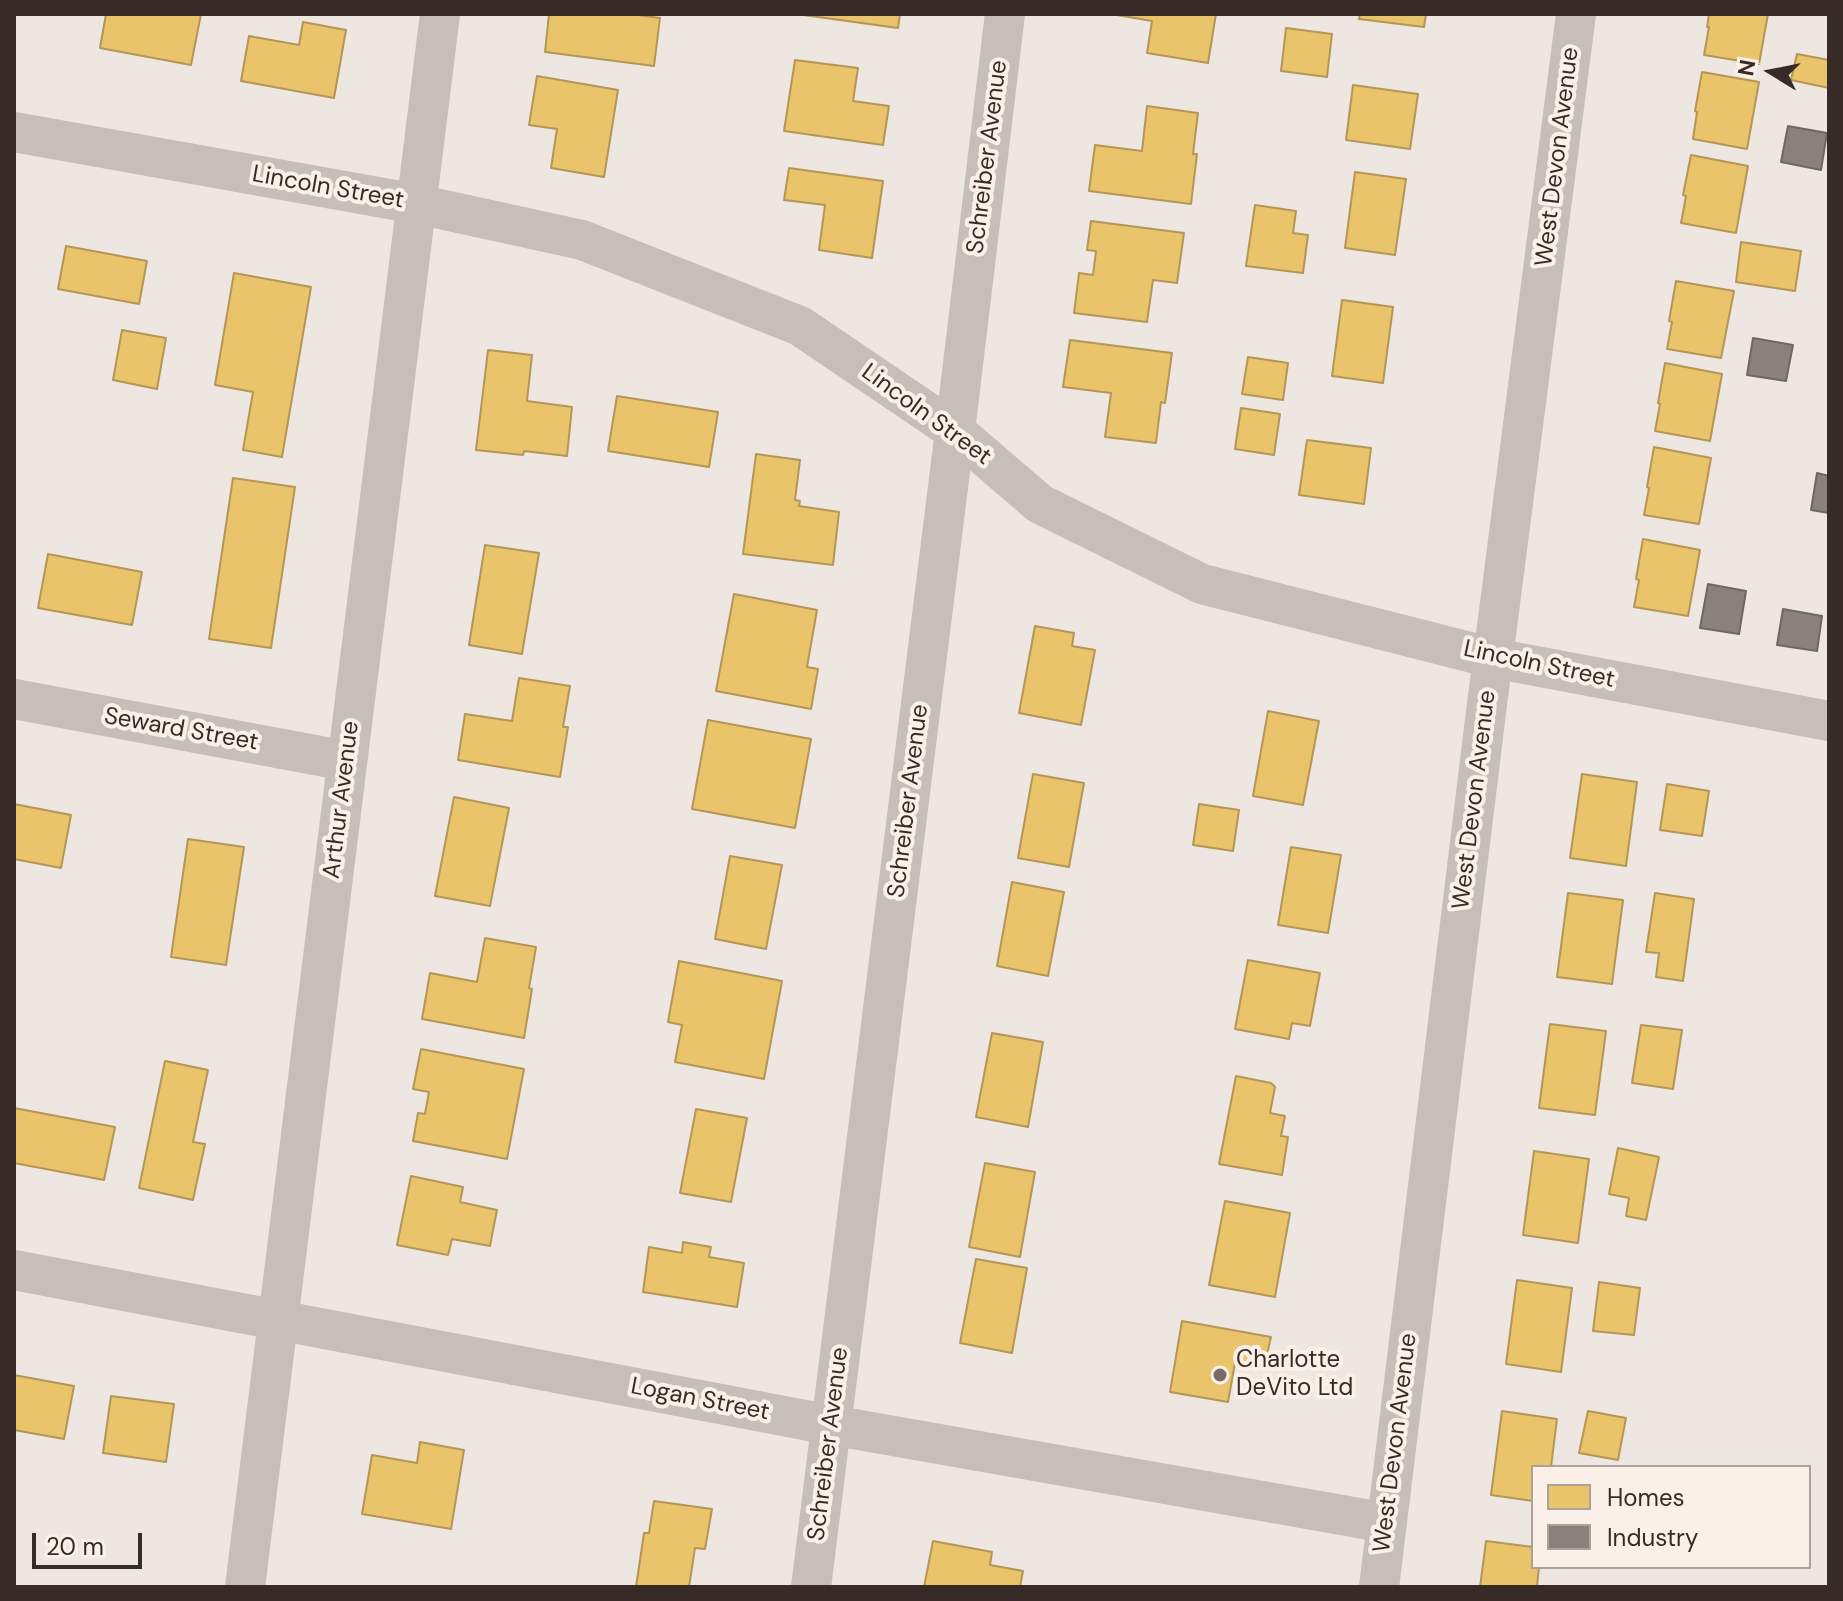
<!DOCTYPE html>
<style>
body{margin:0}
#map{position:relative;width:1843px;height:1601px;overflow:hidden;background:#eee6e0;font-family:"DM Sans",sans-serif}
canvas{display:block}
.frame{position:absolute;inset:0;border:16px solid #382b27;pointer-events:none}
.legend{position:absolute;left:1531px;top:1465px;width:280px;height:104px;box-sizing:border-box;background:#fbf0e7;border:2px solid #ada19a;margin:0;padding:10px 14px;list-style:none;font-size:24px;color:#382b27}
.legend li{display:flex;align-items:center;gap:16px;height:40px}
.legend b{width:40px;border:2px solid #ada19a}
.north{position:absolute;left:1731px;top:32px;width:80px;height:80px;-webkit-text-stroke:6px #fbf0e7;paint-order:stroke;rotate:280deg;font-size:22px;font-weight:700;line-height:32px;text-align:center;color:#382b27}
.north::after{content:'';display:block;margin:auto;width:28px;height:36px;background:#382b27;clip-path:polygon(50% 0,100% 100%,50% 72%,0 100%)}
.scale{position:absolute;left:32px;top:1533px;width:110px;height:36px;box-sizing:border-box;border:4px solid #382b27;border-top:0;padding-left:10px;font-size:24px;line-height:28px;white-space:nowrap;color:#382b27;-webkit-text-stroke:6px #fbf0e7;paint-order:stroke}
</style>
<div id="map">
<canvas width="1843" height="1601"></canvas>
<div class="frame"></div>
<ul class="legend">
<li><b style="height:22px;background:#e9c46a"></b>Homes</li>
<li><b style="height:22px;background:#8a817c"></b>Industry</li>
</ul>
<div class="north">N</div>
<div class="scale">20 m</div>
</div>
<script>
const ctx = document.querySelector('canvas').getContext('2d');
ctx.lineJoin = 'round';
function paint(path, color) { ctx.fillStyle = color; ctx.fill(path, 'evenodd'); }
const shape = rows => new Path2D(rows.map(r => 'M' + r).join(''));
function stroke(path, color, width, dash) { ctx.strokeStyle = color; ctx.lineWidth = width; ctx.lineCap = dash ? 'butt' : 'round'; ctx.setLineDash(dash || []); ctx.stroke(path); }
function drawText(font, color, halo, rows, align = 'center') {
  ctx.font = font + ' "DM Sans",sans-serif'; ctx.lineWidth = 8; ctx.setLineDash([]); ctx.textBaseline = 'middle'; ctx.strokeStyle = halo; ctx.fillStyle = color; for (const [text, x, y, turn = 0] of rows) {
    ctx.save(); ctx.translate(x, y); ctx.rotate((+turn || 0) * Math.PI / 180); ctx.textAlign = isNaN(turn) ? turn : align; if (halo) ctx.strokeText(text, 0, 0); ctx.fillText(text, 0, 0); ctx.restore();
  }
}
const homes = shape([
 [106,14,201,14,191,65,100,48,106,14],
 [549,14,631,14,660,18,654,66,545,52,549,14],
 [796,14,900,14,898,28,796,14],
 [1111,14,1216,14,1208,63,1147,53,1152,21,1111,14],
 [1360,14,1426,14,1424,27,1359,19,1360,14],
 [1709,14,1768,14,1759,64,1704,55,1709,27,1707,27,1709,14],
 [303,22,346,30,334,98,241,81,249,36,299,45,303,22],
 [1286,28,1332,34,1327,77,1281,71,1286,28],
 [1797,54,1829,60,1829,88,1791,80,1797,54],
 [795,60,858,68,853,101,889,106,883,145,784,131,795,60],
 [1702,72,1759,82,1747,149,1693,139,1697,112,1695,111,1702,72],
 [537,76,618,90,604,177,551,168,557,129,529,125,537,76],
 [1353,85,1418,94,1410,149,1346,140,1353,85],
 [1147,106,1198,113,1193,154,1197,154,1191,204,1089,191,1095,145,1142,151,1147,106],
 [1691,155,1748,166,1736,233,1681,223,1686,196,1683,195,1691,155],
 [789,168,883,181,872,258,819,250,825,205,784,200,789,168],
 [1355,172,1406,179,1395,255,1345,248,1355,172],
 [1255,205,1296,211,1293,233,1308,235,1303,273,1246,266,1255,205],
 [1091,221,1184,233,1177,283,1153,280,1147,322,1074,313,1079,273,1093,275,1096,251,1087,250,1091,221],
 [1741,242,1801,251,1795,291,1736,282,1741,242],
 [66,246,147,261,139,304,58,289,66,246],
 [234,273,311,287,282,457,243,450,253,392,215,385,234,273],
 [1676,281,1734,291,1721,358,1667,349,1672,322,1669,321,1676,281],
 [1342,300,1393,307,1383,383,1332,376,1342,300],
 [122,330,166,338,157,389,113,380,122,330],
 [1070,340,1172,353,1165,403,1161,402,1156,443,1105,437,1111,393,1063,387,1070,340],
 [488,350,532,355,527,401,572,407,567,456,524,451,523,455,476,450,488,350],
 [1248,357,1288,363,1283,400,1242,394,1248,357],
 [1665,363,1722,374,1710,441,1655,431,1660,404,1658,403,1665,363],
 [617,396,718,412,709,467,608,451,617,396],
 [1241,408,1280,414,1274,455,1235,449,1241,408],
 [1307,440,1371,448,1364,504,1299,495,1307,440],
 [1654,447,1711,458,1699,524,1644,515,1649,488,1647,487,1654,447],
 [756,454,800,460,795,500,800,501,799,506,839,512,833,565,743,554,756,454],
 [233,478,295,487,271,648,209,639,233,478],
 [1643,539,1700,550,1688,616,1634,607,1639,580,1636,579,1643,539],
 [485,545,539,553,522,654,469,645,485,545],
 [48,554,142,572,132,625,38,608,48,554],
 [734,594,817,610,807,667,818,669,811,709,716,691,734,594],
 [1035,626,1074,633,1072,646,1095,650,1081,725,1019,713,1035,626],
 [519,678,570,686,563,727,568,727,560,777,458,760,465,714,512,721,519,678],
 [1268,711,1319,721,1303,805,1253,796,1268,711],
 [708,720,811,739,795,828,692,809,708,720],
 [1033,774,1084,783,1069,867,1018,858,1033,774],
 [1582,774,1637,782,1626,866,1570,858,1582,774],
 [1667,784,1709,791,1702,836,1660,830,1667,784],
 [454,797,509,808,490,906,435,896,454,797],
 [14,804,71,815,61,868,14,859,14,804],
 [1199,804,1239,810,1233,851,1193,845,1199,804],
 [188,839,244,847,226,965,171,957,188,839],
 [1291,847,1341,855,1328,933,1278,925,1291,847],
 [730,856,782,865,766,949,715,939,730,856],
 [1012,882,1064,892,1048,976,997,966,1012,882],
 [1568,893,1623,900,1612,984,1557,977,1568,893],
 [1655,893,1694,899,1683,981,1656,977,1659,953,1646,952,1655,893],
 [485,938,536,947,529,988,532,989,524,1038,422,1019,430,973,477,982,485,938],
 [1248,960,1320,973,1310,1026,1292,1023,1289,1039,1235,1029,1248,960],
 [679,961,782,981,764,1079,675,1062,682,1025,668,1022,679,961],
 [1550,1024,1606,1031,1595,1115,1539,1108,1550,1024],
 [1641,1025,1682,1030,1673,1089,1632,1083,1641,1025],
 [992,1033,1043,1042,1028,1127,976,1117,992,1033],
 [421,1049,524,1069,507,1159,413,1141,418,1113,425,1114,429,1092,413,1089,421,1049],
 [165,1061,208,1070,193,1142,205,1144,193,1200,139,1188,165,1061],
 [1236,1076,1271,1083,1275,1087,1270,1113,1285,1116,1281,1136,1288,1137,1282,1175,1219,1164,1236,1076],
 [14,1108,115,1127,104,1180,14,1163,14,1108],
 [696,1109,747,1118,731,1202,680,1193,696,1109],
 [1618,1148,1659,1157,1646,1220,1626,1216,1629,1198,1609,1194,1618,1148],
 [1534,1151,1589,1159,1578,1243,1523,1235,1534,1151],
 [985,1163,1035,1172,1020,1257,969,1247,985,1163],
 [411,1176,463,1187,460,1202,497,1210,490,1246,452,1239,448,1255,397,1245,411,1176],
 [1225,1201,1290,1213,1275,1297,1209,1285,1225,1201],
 [683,1242,711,1247,709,1257,744,1263,737,1307,643,1292,649,1247,682,1253,683,1242],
 [976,1259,1027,1268,1012,1353,960,1343,976,1259],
 [1517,1280,1572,1288,1561,1372,1506,1364,1517,1280],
 [1599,1282,1640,1288,1634,1335,1593,1331,1599,1282],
 [1182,1321,1271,1337,1264,1368,1235,1363,1228,1402,1170,1392,1182,1321],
 [14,1375,74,1386,64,1439,14,1430,14,1375],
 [111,1396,174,1404,166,1462,103,1453,111,1396],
 [1502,1411,1557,1419,1551,1467,1533,1467,1533,1501,1491,1495,1502,1411],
 [1588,1411,1626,1418,1618,1460,1579,1453,1588,1411],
 [420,1442,464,1450,451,1529,362,1514,372,1455,417,1463,420,1442],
 [654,1501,712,1509,705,1549,695,1548,689,1587,636,1587,644,1533,649,1533,654,1501],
 [933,1541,992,1552,990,1565,1023,1571,1020,1587,924,1587,933,1541],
 [1486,1541,1533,1547,1533,1567,1539,1567,1537,1587,1480,1587,1486,1541]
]);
paint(homes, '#e9c46a');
stroke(homes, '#b49656', 2);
const industry = shape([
 [1788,126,1827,133,1821,170,1781,162,1788,126],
 [1753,338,1793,345,1786,381,1747,375,1753,338],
 [1817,473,1829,476,1829,513,1811,510,1817,473],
 [1708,584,1746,591,1739,634,1700,628,1708,584],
 [1783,609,1822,616,1817,651,1777,645,1783,609]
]);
paint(industry, '#8a817c');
stroke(industry, '#716762', 2);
stroke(shape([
 [14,132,417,204,582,240,800,326,955,431,1040,504,1202,584,1493,658,1829,721],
 [14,699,347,761],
 [14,1270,831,1425,1387,1523],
 [245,1587,440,14],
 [811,1587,955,431,1005,14],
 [1379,1587,1486,712,1576,14]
]), '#c7beb9', 40);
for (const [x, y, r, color] of [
 [1220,1375,8,"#786c68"]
]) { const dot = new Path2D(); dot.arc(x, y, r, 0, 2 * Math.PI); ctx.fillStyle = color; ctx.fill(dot); stroke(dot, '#fbf0e7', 3); }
drawText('24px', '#382b27', '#fbf0e7', [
 ["Schreiber Avenue",988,157,-83],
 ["West Devon Avenue",1558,157,-83],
 ["Lincoln Street",328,188,10],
 ["Lincoln Street",926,415,36],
 ["Lincoln Street",1539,665,12],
 ["Seward Street",181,730,10],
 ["Arthur Avenue",342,800,-83],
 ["West Devon Avenue",1475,800,-83],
 ["Schreiber Avenue",909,801,-83],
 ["Logan Street",700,1400,11],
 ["West Devon Avenue",1396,1443,-83],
 ["Schreiber Avenue",829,1444,-83]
]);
drawText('24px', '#382b27', '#fbf0e7', [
 ["Charlotte",1236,1361],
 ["DeVito Ltd",1236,1389]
], 'left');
</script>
